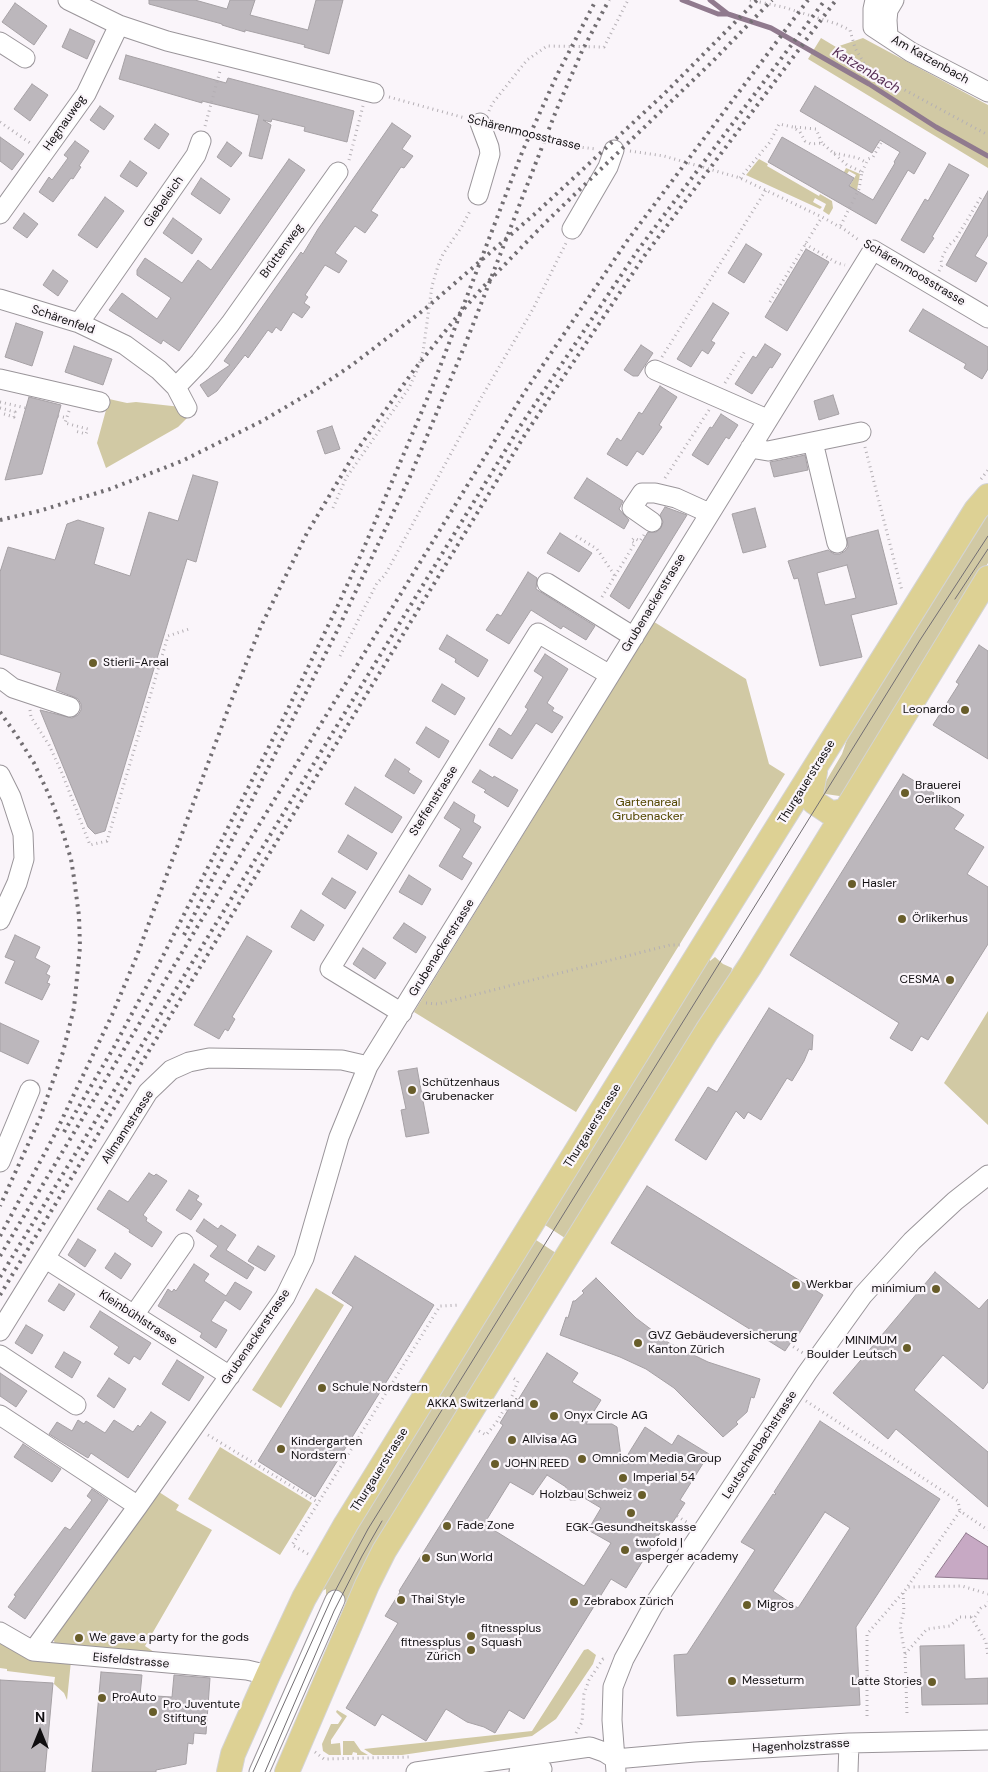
<!DOCTYPE html>
<meta charset="utf-8">
<style>
body{margin:0}
#map{position:relative;width:988px;height:1772px;overflow:hidden;background:#faf5fa;font-family:"DM Sans",sans-serif}
canvas{display:block}
.north{position:absolute;left:15px;top:1707px;width:50px;height:50px;-webkit-text-stroke:4px #faf5fa;paint-order:stroke;rotate:0deg;font-size:14px;font-weight:700;line-height:20px;text-align:center;color:#100e10}
.north::after{content:'';display:block;margin:auto;width:18px;height:22px;background:#100e10;clip-path:polygon(50% 0,100% 100%,50% 72%,0 100%)}
</style>
<div id="map">
<canvas width="988" height="1772"></canvas>
<div class="north">N</div>
</div>
<script>
const ctx = document.querySelector('canvas').getContext('2d');
ctx.lineJoin = 'round';
function paint(path, color) { ctx.fillStyle = color; ctx.fill(path, 'evenodd'); }
const shape = rows => new Path2D(rows.map(r => 'M' + r).join(''));
function stroke(path, color, width, dash) { ctx.strokeStyle = color; ctx.lineWidth = width; ctx.lineCap = dash ? 'butt' : 'round'; ctx.setLineDash(dash || []); ctx.stroke(path); }
function drawText(font, color, halo, rows, align = 'center') {
  ctx.font = font + ' "DM Sans",sans-serif'; ctx.lineWidth = 4.5; ctx.setLineDash([]); ctx.textBaseline = 'middle'; ctx.strokeStyle = halo; ctx.fillStyle = color; for (const [text, x, y, turn = 0] of rows) {
    ctx.save(); ctx.translate(x, y); ctx.rotate((+turn || 0) * Math.PI / 180); ctx.textAlign = isNaN(turn) ? turn : align; if (halo) ctx.strokeText(text, 0, 0); ctx.fillText(text, 0, 0); ctx.restore();
  }
}
paint(shape([
 [821,38,836,47,863,38,988,105,988,168,808,59],
 [759,159,768,164,767,166,819,196,820,194,832,201,833,208,829,215,823,211,826,204,815,198,813,202,822,207,820,209,746,175],
 [846,168,860,174,857,190,847,207,844,196,856,175,849,171,847,174,844,172],
 [109,399,127,403,136,402,181,407,188,417,178,427,106,468,97,443],
 [988,508,988,563,897,710,846,797,819,793,842,754,850,731],
 [651,620,746,679,769,764,785,774,576,1112,414,1012,547,796,543,793],
 [710,955,710,961,715,957,723,964,732,968,731,974,568,1240,542,1223],
 [988,1011,988,1125,944,1083],
 [533,1238,559,1255,348,1599,345,1603,336,1597,326,1595,326,1589,320,1592,336,1557],
 [316,1288,344,1305,281,1408,252,1390],
 [220,1447,312,1503,280,1555,188,1499],
 [159,1492,179,1505,176,1510,212,1530,145,1646,154,1652,55,1647,54,1640,57,1634],
 [0,1640,71,1661,67,1700,64,1693,54,1684,55,1677,7,1671,7,1669,0,1668],
 [588,1649,596,1655,593,1664,556,1719,532,1736,402,1755,373,1755,364,1749,532,1731,582,1653,584,1650],
 [337,1710,347,1716,331,1740,331,1744,340,1743,341,1755,329,1755,323,1751,322,1744,331,1724,338,1724,342,1718,336,1712],
 [343,1741,354,1741,361,1751,368,1755,357,1755,357,1753,353,1752,352,1755,343,1755]
]), '#d1c9a4');
const water = shape([
 [966,1533,988,1547,988,1579,935,1577,966,1533]
]);
paint(water, '#c7a9c4');
stroke(water, '#907a8e', 1);
stroke(shape([
 [682,0,718,14,728,14],
 [710,0,728,14,771,28,869,84,936,127,988,156]
]), '#907a8e', 5);
const building = shape([
 [149,0,195,0,227,9,230,0,255,0,250,15,308,30,316,0,343,0,329,54,304,47,305,45,245,30,245,32,222,25,222,24,149,4,149,0],
 [15,3,47,26,34,45,2,22,15,3],
 [70,29,95,41,87,59,62,47,70,29],
 [126,55,226,83,228,78,354,111,347,142,304,131,305,127,272,119,271,122,263,120,271,125,262,159,249,156,259,115,202,101,202,103,119,79,126,55],
 [32,84,48,95,30,121,14,109,32,84],
 [815,86,926,153,914,174,908,170,876,224,768,162,782,137,854,178,849,186,873,200,895,163,894,162,900,152,880,140,872,153,800,111,815,86],
 [100,106,114,116,104,130,90,120,100,106],
 [392,123,411,136,402,149,413,156,404,168,401,167,371,211,378,215,365,233,355,226,335,253,347,261,339,273,325,265,305,295,308,297,304,303,310,307,302,318,293,312,281,331,276,327,272,333,268,330,248,358,245,355,217,391,208,397,200,385,230,365,224,361,301,252,303,254,318,229,392,123],
 [155,124,169,134,159,149,144,139,155,124],
 [0,137,24,154,12,170,0,161,0,137],
 [75,141,89,151,79,166,81,167,73,179,71,178,53,202,39,192,49,177,52,180,68,158,64,155,75,141],
 [227,142,242,153,231,167,217,157,227,142],
 [289,159,305,170,179,351,163,340,161,344,109,310,122,293,157,319,171,298,137,275,137,270,145,258,182,283,198,260,211,270,289,159],
 [130,161,147,173,137,187,120,176,130,161],
 [949,164,969,175,932,237,934,238,924,253,901,240,925,199,928,201,949,164],
 [201,178,230,199,220,214,191,194,201,178],
 [988,191,988,235,975,256,987,263,976,282,946,265,988,191],
 [105,197,124,211,97,248,78,235,105,197],
 [24,213,38,224,27,238,13,228,24,213],
 [173,218,202,239,192,254,163,233,173,218],
 [746,244,762,254,744,283,728,273,746,244],
 [806,249,829,262,787,331,765,317,806,249],
 [53,270,68,281,58,296,43,285,53,270],
 [713,303,729,313,711,341,715,343,708,354,702,350,691,367,677,359,713,303],
 [923,309,988,347,988,369,982,379,964,368,966,364,909,331,923,309],
 [16,323,43,332,32,366,5,357,16,323],
 [765,344,781,354,772,368,770,367,752,394,735,384,753,356,756,358,765,344],
 [641,345,653,353,638,376,633,376,624,370,641,345],
 [74,346,112,359,103,385,65,372,74,346],
 [660,386,677,397,659,425,662,427,643,455,637,451,627,466,607,454,617,438,621,441,639,412,642,414,660,386],
 [833,395,839,414,819,420,814,401,833,395],
 [29,397,61,405,42,474,5,480,29,397],
 [721,414,738,425,729,439,726,437,708,465,692,455,710,427,712,428,721,414],
 [332,426,340,449,325,454,317,431,332,426],
 [805,455,808,470,774,477,770,462,805,455],
 [193,475,218,482,196,562,187,559,105,831,95,834,88,827,40,710,72,718,78,715,81,710,81,704,78,699,74,697,56,690,61,673,0,654,0,572,8,547,55,560,67,524,78,520,104,528,94,564,130,576,149,512,178,521,193,475],
 [587,478,623,501,619,509,629,520,624,529,574,498,587,478],
 [665,507,687,515,629,609,610,596,648,532,656,532,661,528,663,522,660,515,665,507],
 [755,508,766,547,743,553,732,514,755,508],
 [878,530,897,604,851,615,862,657,820,666,798,578,794,579,788,561,828,550,834,554,840,554,845,551,848,547,847,538,878,530],
 [847,565,856,598,825,605,817,573,847,565],
 [560,533,592,553,579,572,547,553,560,533],
 [528,572,537,578,536,589,595,626,586,640,563,626,561,629,531,610,509,644,486,630,497,614,501,616,528,572],
 [447,635,488,660,478,677,455,662,456,659,439,649,447,635],
 [979,645,988,651,988,759,933,725,959,684,956,682,979,645],
 [545,654,568,669,547,703,554,708,552,711,563,717,552,733,536,723,512,759,489,745,499,728,511,736,528,709,525,707,543,677,534,671,545,654],
 [442,684,465,698,455,715,432,701,442,684],
 [426,727,449,741,439,758,416,743,426,727],
 [395,759,410,769,408,772,422,781,414,794,385,776,395,759],
 [480,770,493,778,494,776,518,790,508,807,484,792,486,790,472,782,480,770],
 [903,774,934,793,933,796,964,815,954,829,984,847,967,874,988,887,988,944,928,1040,921,1036,912,1051,890,1038,899,1023,790,955,903,774],
 [355,787,402,817,392,833,345,804,355,787],
 [454,802,475,815,473,822,481,827,462,857,472,863,462,880,439,866,461,829,444,818,454,802],
 [348,835,377,853,367,870,338,852,348,835],
 [409,875,431,889,422,905,399,892,409,875],
 [332,878,356,892,345,909,322,894,332,878],
 [301,910,324,925,314,941,291,927,301,910],
 [404,923,426,937,416,953,393,938,404,923],
 [15,935,40,947,35,958,50,966,46,974,50,976,47,983,50,984,42,1000,5,983,15,961,5,957,15,935],
 [247,936,272,951,232,1017,235,1019,228,1031,225,1029,219,1039,194,1025,247,936],
 [363,948,386,963,375,979,353,964,363,948],
 [769,1008,813,1035,812,1050,809,1049,804,1061,792,1081,787,1078,761,1120,748,1112,744,1119,736,1111,706,1160,675,1140,708,1087,717,1092,769,1008],
 [0,1023,39,1041,28,1064,0,1051,0,1023],
 [417,1068,429,1133,406,1137,401,1110,406,1109,398,1071,417,1068],
 [149,1173,154,1176,156,1174,167,1181,143,1215,147,1218,146,1221,162,1232,152,1247,129,1232,130,1230,97,1209,109,1190,128,1202,149,1173],
 [647,1186,823,1295,797,1337,795,1336,785,1351,611,1243,647,1186],
 [189,1190,199,1196,196,1200,202,1204,191,1220,176,1210,189,1190],
 [204,1219,218,1229,221,1225,236,1235,226,1250,254,1268,247,1279,210,1256,218,1246,196,1231,204,1219],
 [78,1239,96,1250,85,1267,68,1255,78,1239],
 [258,1246,275,1256,265,1271,248,1261,258,1246],
 [115,1253,131,1264,121,1279,105,1268,115,1253],
 [355,1256,434,1305,315,1497,258,1461,353,1307,332,1293,355,1256],
 [194,1264,209,1274,204,1281,226,1296,235,1282,252,1292,240,1310,225,1300,211,1321,227,1330,216,1348,200,1337,202,1333,158,1306,168,1289,172,1292,174,1289,176,1291,194,1264],
 [935,1272,979,1309,988,1299,988,1382,983,1389,943,1355,914,1390,988,1452,988,1507,896,1429,888,1439,833,1393,935,1272],
 [596,1278,636,1318,669,1343,708,1362,760,1379,754,1398,751,1397,747,1412,736,1422,738,1424,723,1437,674,1388,646,1369,620,1357,560,1335,566,1317,568,1318,573,1301,575,1301,584,1293,582,1291,596,1278],
 [59,1284,75,1294,64,1311,48,1301,59,1284],
 [100,1311,151,1343,140,1360,134,1356,129,1364,114,1354,119,1347,90,1327,100,1311],
 [26,1325,43,1335,32,1354,15,1343,26,1325],
 [64,1352,81,1362,72,1378,55,1367,64,1352],
 [547,1353,578,1373,572,1382,601,1400,586,1424,612,1424,617,1427,622,1464,645,1427,672,1445,678,1435,709,1454,680,1500,685,1503,669,1528,665,1525,626,1588,611,1579,524,1719,509,1710,495,1733,484,1727,467,1722,446,1709,426,1741,382,1714,375,1726,346,1708,398,1623,385,1616,400,1592,399,1591,503,1425,500,1423,508,1410,516,1398,518,1400,547,1353],
 [547,1475,566,1487,565,1496,570,1500,576,1500,581,1496,601,1508,588,1530,611,1543,584,1586,484,1524,510,1482,533,1495,547,1475],
 [177,1360,204,1377,189,1401,162,1384,177,1360],
 [0,1373,27,1391,16,1407,0,1396,0,1373],
 [109,1378,126,1389,114,1408,97,1396,109,1378],
 [151,1412,166,1422,128,1478,91,1453,88,1458,49,1434,57,1422,72,1431,78,1420,84,1424,86,1421,105,1433,114,1420,133,1432,138,1425,140,1427,151,1412],
 [820,1421,940,1499,856,1627,860,1705,677,1716,674,1655,687,1654,755,1550,741,1542,773,1494,775,1495,776,1494,774,1492,820,1421],
 [825,1512,850,1528,798,1608,773,1591,825,1512],
 [23,1444,61,1469,52,1482,14,1457,23,1444],
 [92,1489,108,1500,25,1619,8,1607,16,1596,14,1595,65,1527,70,1530,92,1500,87,1496,92,1489],
 [964,1645,965,1679,988,1678,988,1704,922,1705,920,1646,964,1645],
 [101,1672,142,1675,140,1695,172,1697,174,1675,210,1678,206,1734,194,1733,193,1744,188,1743,186,1764,156,1770,156,1772,92,1772,101,1672],
 [0,1680,53,1683,45,1772,0,1772,0,1680]
]);
paint(building, '#bcb7bc');
stroke(building, '#a6a1a5', 1);
const minor = shape([
 [68,0,119,25,167,41,374,93],
 [875,0,873,9,873,27,911,52,988,92],
 [888,36,887,20,888,10,894,0],
 [0,42,25,58],
 [478,195,490,154,489,147,480,123],
 [0,214,86,94,119,25],
 [572,229,608,167,614,150],
 [0,299,79,323,125,345,159,370,176,387,187,408],
 [79,323,196,155,201,141],
 [655,370,767,419],
 [0,379,100,402],
 [176,387,200,362,230,324,338,172],
 [813,442,837,543],
 [750,448,768,451,861,432],
 [652,522,632,508,642,493,655,493,676,498,709,513],
 [547,583,634,637],
 [0,678,13,688,70,707],
 [0,775,11,797,23,834,24,859,17,883,0,920],
 [402,1013,330,969,538,633,610,675],
 [0,1162,30,1090],
 [46,1259,230,1376],
 [134,1315,184,1243],
 [0,1331,148,1092,171,1070,189,1062,209,1058,342,1060,368,1066],
 [0,1355,76,1405],
 [0,1415,138,1506],
 [0,1632,33,1651,247,1670,268,1675],
 [33,1651,138,1506,285,1297,304,1258,339,1137,368,1066,873,250,988,318],
 [259,1772,335,1600],
 [416,1772,590,1747,604,1752,615,1759,695,1752,849,1743,988,1740],
 [519,1772,542,1769],
 [616,1772,612,1720,613,1687,624,1659,653,1606,807,1373,863,1295,912,1241,955,1201,988,1175],
 [848,1772,849,1743]
]);
const major = shape([
 [815,772,811,794,814,802,829,812,835,813,846,810],
 [229,1772,233,1754,268,1675,304,1598,346,1524,707,940,976,510,988,496],
 [287,1772,367,1585,384,1551,707,1031,750,966,846,810,988,578]
]);
stroke(minor, '#9a959a', 21);
stroke(major, '#d4d4d4', 26);
stroke(shape([
 [750,0,783,7,837,24,850,30,855,48,864,63,879,76,988,135],
 [389,97,465,118],
 [489,111,492,104,527,60,547,46,604,47,628,0],
 [0,122,30,143],
 [205,126,220,71],
 [795,127,816,129,822,143],
 [500,128,571,146,596,149],
 [630,151,664,156,740,178,822,217,845,230,860,241],
 [834,153,858,158,867,163],
 [349,160,363,106],
 [862,172,868,159,873,157,881,143],
 [740,178,770,142,779,124,793,127,800,132,805,141,811,144,822,143,847,165,862,172,859,189,840,227],
 [805,244,837,263,845,265],
 [939,271,942,265,941,260,948,246,955,240,981,197],
 [770,302,822,217],
 [662,357,766,190],
 [725,383,745,351],
 [0,402,26,408],
 [0,408,15,412,14,417,4,414],
 [69,411,65,423,88,429,86,434,75,431],
 [58,416,67,418],
 [865,447,902,591],
 [665,478,709,410],
 [981,479,988,470],
 [333,508,346,478,409,388,418,368,423,352,432,286,438,266,443,254,461,228,471,209],
 [576,536,597,549,615,576],
 [602,597,635,543,631,541,634,538,640,541,644,535],
 [340,656,377,583,385,575,481,398,533,309,566,243],
 [30,710,31,717,49,745,62,773,90,845,107,841,168,636,189,629],
 [426,1003,438,1004,670,945,682,945],
 [789,1344,803,1353],
 [806,1401,958,1501,960,1511],
 [497,1405,508,1410],
 [479,1431,486,1435,496,1423,512,1396,518,1381,513,1378],
 [208,1435,319,1503],
 [677,1516,688,1523],
 [308,1554,292,1545,440,1306,459,1305],
 [908,1586,960,1511,988,1530],
 [903,1593,904,1611,900,1626,905,1654,907,1715],
 [971,1617,986,1642,988,1657],
 [905,1654,927,1629,950,1626,960,1617,975,1617,981,1608,985,1606,988,1602],
 [867,1716,867,1634,908,1587,962,1586,988,1594],
 [576,1733,582,1722,584,1694,589,1680,603,1659,606,1659],
 [315,1752,324,1759,409,1757]
]), '#b4afb4', 3, [1, 4]);
stroke(minor, '#fff', 19);
stroke(major, '#ddd194', 24);
stroke(shape([
 [955,599,988,549],
 [253,1772,333,1595,368,1529,920,640,988,536],
 [265,1772,334,1611,362,1556,382,1521]
]), '#726e72', 1);
stroke(shape([
 [0,520,39,511,110,489,182,461,262,421,315,390,352,365,425,309,537,212,664,94,757,0],
 [0,712,17,736,34,763,49,795,59,820,71,859,74,878,79,916,80,947,74,1008,63,1052,40,1118,0,1206],
 [184,935,337,631,409,479,465,345,556,111,582,51,609,0],
 [64,1132,114,1047,164,954,285,715,339,603,363,550,433,385,523,150,557,75,596,0],
 [0,1236,55,1134,112,1015,136,958,230,704,261,626,307,533,355,453,414,370,455,319,483,287,546,222,713,61,772,0],
 [0,1256,238,859,524,393,627,241,808,0],
 [0,1277,519,428,638,250,825,0],
 [0,1295,526,433,645,255,836,0]
]), '#726e72', 4, [2.5, 5]);
for (const [x, y, r, color] of [
 [93,663,5,"#685d2a"],
 [965,710,5,"#685d2a"],
 [905,793,5,"#685d2a"],
 [852,884,5,"#685d2a"],
 [902,919,5,"#685d2a"],
 [950,980,5,"#685d2a"],
 [412,1090,5,"#685d2a"],
 [796,1285,5,"#685d2a"],
 [936,1289,5,"#685d2a"],
 [638,1343,5,"#685d2a"],
 [907,1348,5,"#685d2a"],
 [322,1388,5,"#685d2a"],
 [534,1404,5,"#685d2a"],
 [554,1416,5,"#685d2a"],
 [512,1440,5,"#685d2a"],
 [281,1449,5,"#685d2a"],
 [582,1459,5,"#685d2a"],
 [495,1464,5,"#685d2a"],
 [623,1478,5,"#685d2a"],
 [642,1495,5,"#685d2a"],
 [631,1513,5,"#685d2a"],
 [447,1526,5,"#685d2a"],
 [625,1550,5,"#685d2a"],
 [426,1558,5,"#685d2a"],
 [401,1600,5,"#685d2a"],
 [574,1602,5,"#685d2a"],
 [747,1605,5,"#685d2a"],
 [471,1636,5,"#685d2a"],
 [79,1638,5,"#685d2a"],
 [471,1650,5,"#685d2a"],
 [732,1681,5,"#685d2a"],
 [932,1682,5,"#685d2a"],
 [102,1698,5,"#685d2a"],
 [153,1712,5,"#685d2a"]
]) { const dot = new Path2D(); dot.arc(x, y, r, 0, 2 * Math.PI); ctx.fillStyle = color; ctx.fill(dot); stroke(dot, '#faf5fa', 2); }
drawText('12px', '#100e10', '#faf5fa', [
 ["Am Katzenbach",930,60,29],
 ["Hegnauweg",65,123,-55],
 ["Schärenmoosstrasse",524,133,14],
 ["Giebeleich",164,202,-55],
 ["Brüttenweg",282,251,-54],
 ["Schärenmoosstrasse",914,273,31],
 ["Schärenfeld",63,320,19],
 ["Grubenackerstrasse",654,603,-59],
 ["Thurgauerstrasse",807,782,-58],
 ["Steffenstrasse",434,801,-58],
 ["Grubenackerstrasse",442,948,-58],
 ["Thurgauerstrasse",593,1126,-58],
 ["Allmannstrasse",128,1127,-57],
 ["Kleinbühlstrasse",138,1318,33],
 ["Grubenackerstrasse",256,1337,-56],
 ["Leutschenbachstrasse",760,1445,-57],
 ["Thurgauerstrasse",380,1470,-58],
 ["Eisfeldstrasse",131,1661,5],
 ["Hagenholzstrasse",801,1746,-3]
]);
drawText('12px', '#100e10', '#faf5fa', [
 ["Stierli-Areal",103,663],
 ["Leonardo",955,710,"right"],
 ["Brauerei",915,786],
 ["Oerlikon",915,800],
 ["Hasler",862,884],
 ["Örlikerhus",912,919],
 ["CESMA",940,980,"right"],
 ["Schützenhaus",422,1083],
 ["Grubenacker",422,1097],
 ["Werkbar",806,1285],
 ["minimium",926,1289,"right"],
 ["GVZ Gebäudeversicherung",648,1336],
 ["Kanton Zürich",648,1350],
 ["MINIMUM",897,1341,"right"],
 ["Boulder Leutsch",897,1355,"right"],
 ["Schule Nordstern",332,1388],
 ["AKKA Switzerland",524,1404,"right"],
 ["Onyx Circle AG",564,1416],
 ["Allvisa AG",522,1440],
 ["Kindergarten",291,1442],
 ["Nordstern",291,1456],
 ["Omnicom Media Group",592,1459],
 ["JOHN REED",505,1464],
 ["Imperial 54",633,1478],
 ["Holzbau Schweiz",632,1495,"right"],
 ["Fade Zone",457,1526],
 ["EGK-Gesundheitskasse",631,1528,"center"],
 ["twofold |",635,1543],
 ["asperger academy",635,1557],
 ["Sun World",436,1558],
 ["Thai Style",411,1600],
 ["Zebrabox Zürich",584,1602],
 ["Migros",757,1605],
 ["fitnessplus",481,1629],
 ["Squash",481,1643],
 ["We gave a party for the gods",89,1638],
 ["fitnessplus",461,1643,"right"],
 ["Zürich",461,1657,"right"],
 ["Messeturm",742,1681],
 ["Latte Stories",922,1682,"right"],
 ["ProAuto",112,1698],
 ["Pro Juventute",163,1705],
 ["Stiftung",163,1719]
], 'left');
drawText('12px', '#524600', '#faf5fa', [
 ["Gartenareal",648,803],
 ["Grubenacker",648,817]
]);
drawText('italic 14px', '#572f55', '#faf5fa', [
 ["Katzenbach",866,71,31]
]);
</script>
